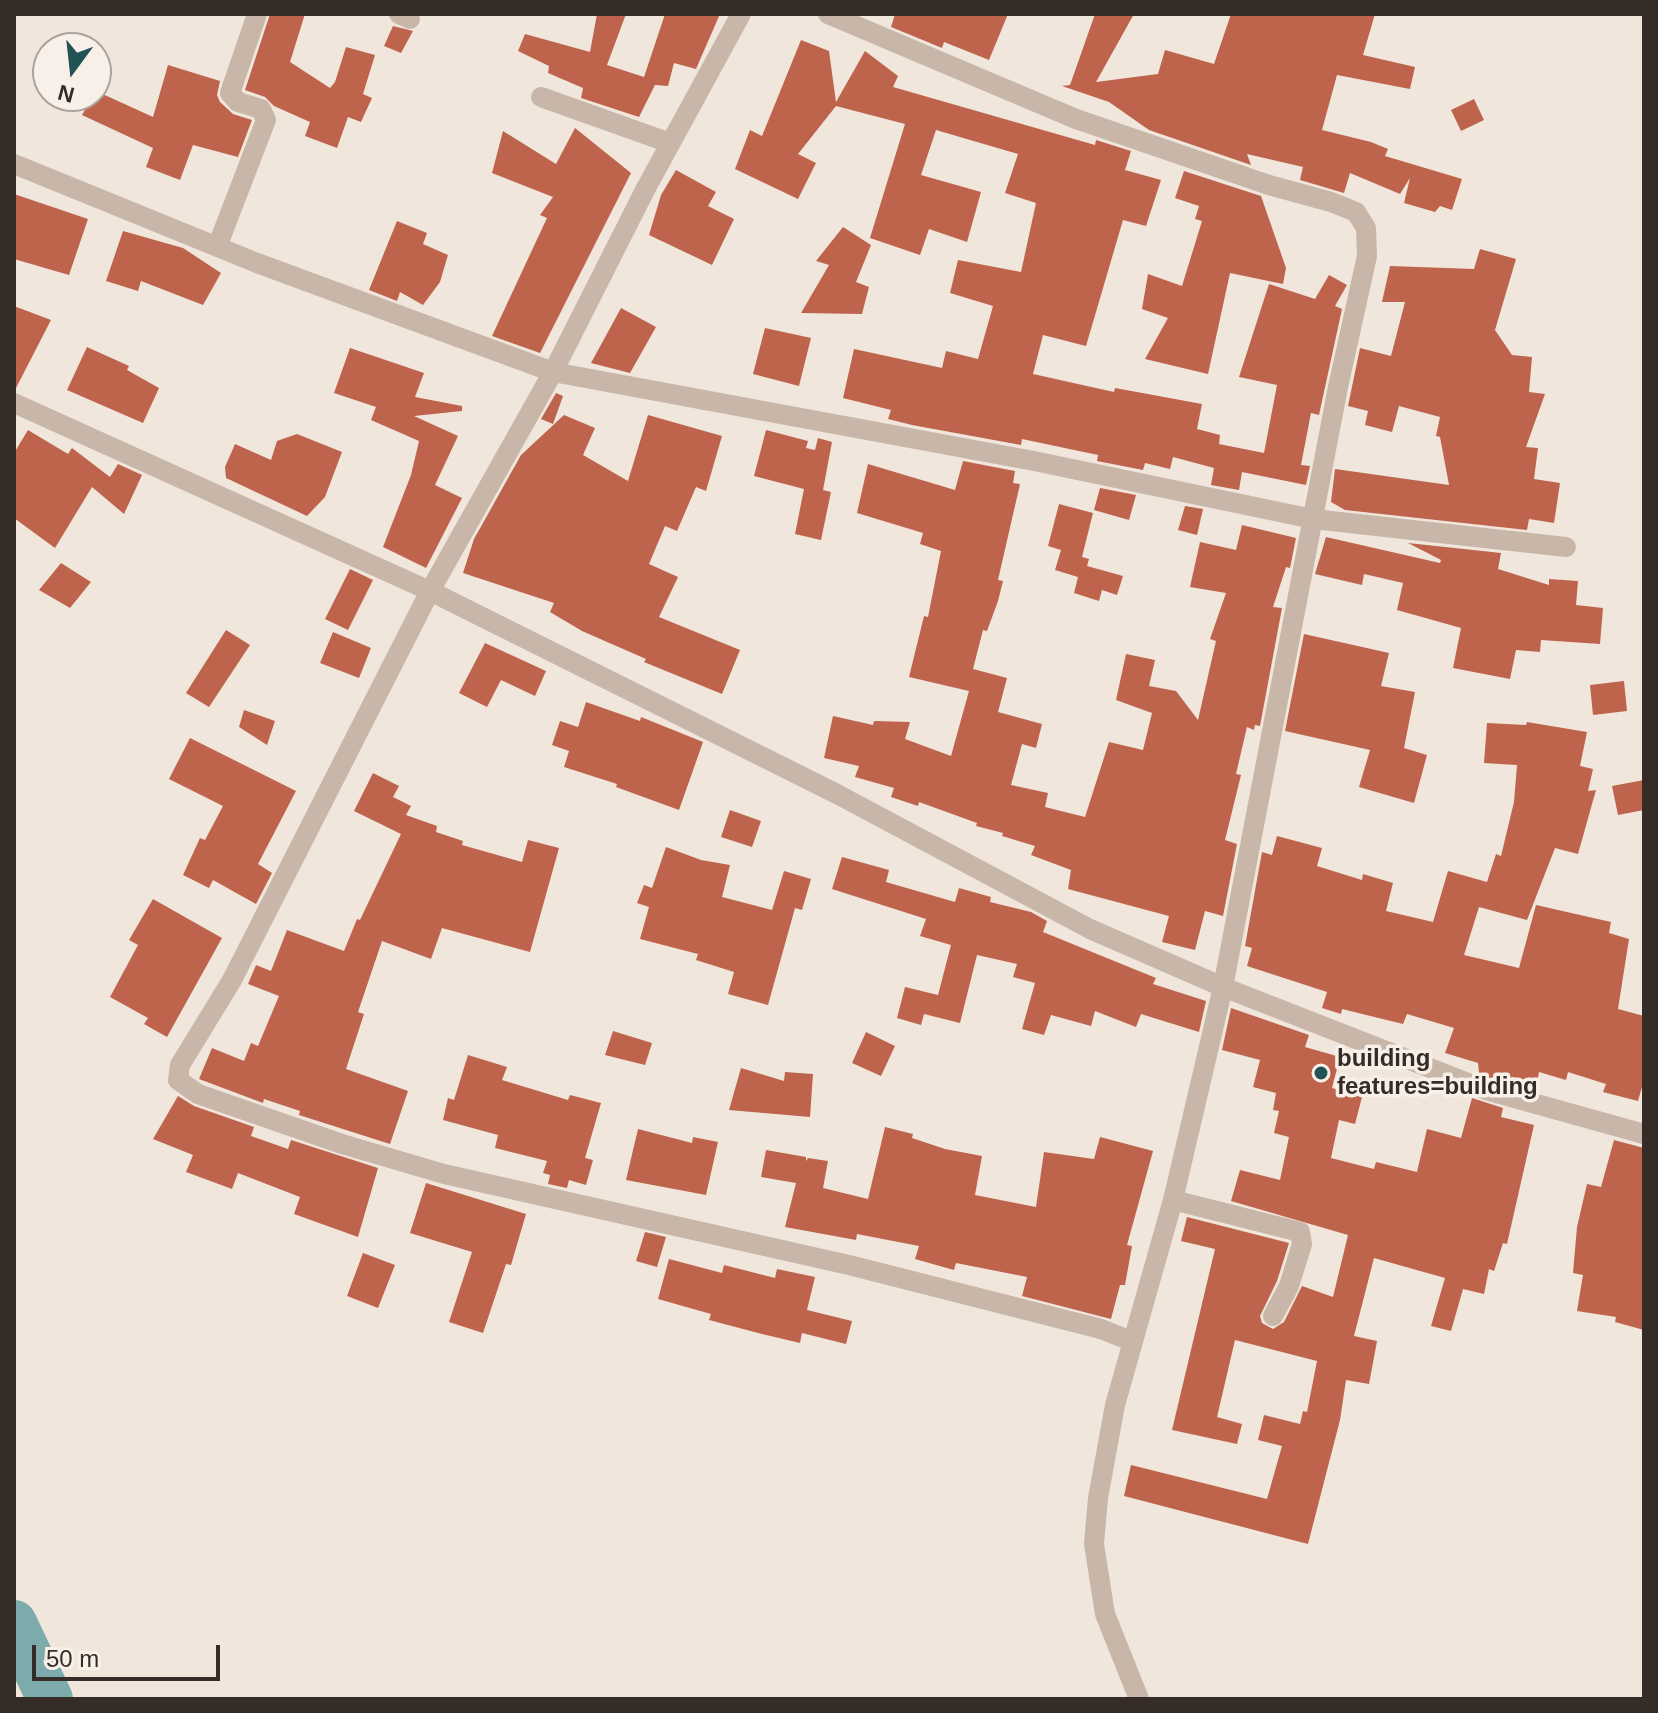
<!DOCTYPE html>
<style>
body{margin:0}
#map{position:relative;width:1658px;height:1713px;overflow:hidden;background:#f0e6dc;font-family:Arial,sans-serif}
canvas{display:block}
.frame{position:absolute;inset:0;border:16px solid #352c28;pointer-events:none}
.north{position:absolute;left:32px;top:32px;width:80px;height:80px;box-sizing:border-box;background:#f8f0e8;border:2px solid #aaa29b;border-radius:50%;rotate:195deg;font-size:22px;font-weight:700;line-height:32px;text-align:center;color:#352c28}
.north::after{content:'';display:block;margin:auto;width:28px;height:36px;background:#215254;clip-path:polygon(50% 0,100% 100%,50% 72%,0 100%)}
.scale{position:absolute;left:32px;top:1645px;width:188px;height:36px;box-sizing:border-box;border:4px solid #352c28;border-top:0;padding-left:10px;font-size:24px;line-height:28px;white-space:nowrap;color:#352c28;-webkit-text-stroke:6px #f8f0e8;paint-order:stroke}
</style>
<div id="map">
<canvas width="1658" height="1713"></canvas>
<div class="frame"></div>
<div class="north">N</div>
<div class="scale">50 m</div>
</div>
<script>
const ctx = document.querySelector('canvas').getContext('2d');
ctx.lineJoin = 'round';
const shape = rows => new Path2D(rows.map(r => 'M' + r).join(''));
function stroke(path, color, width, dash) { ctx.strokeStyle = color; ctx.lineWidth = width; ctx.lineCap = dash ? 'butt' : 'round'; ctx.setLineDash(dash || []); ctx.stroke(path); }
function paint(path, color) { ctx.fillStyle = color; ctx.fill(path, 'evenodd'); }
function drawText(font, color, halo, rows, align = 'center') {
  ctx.font = font + ' Arial,sans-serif'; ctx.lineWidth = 7; ctx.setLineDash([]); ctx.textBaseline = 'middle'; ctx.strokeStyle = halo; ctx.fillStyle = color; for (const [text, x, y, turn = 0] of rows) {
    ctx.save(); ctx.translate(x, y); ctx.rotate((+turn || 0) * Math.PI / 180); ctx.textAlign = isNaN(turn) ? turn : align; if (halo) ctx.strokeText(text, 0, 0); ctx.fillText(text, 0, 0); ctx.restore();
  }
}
stroke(shape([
 [14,1623,50,1699]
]), '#7dabab', 46);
paint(shape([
 [270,14,305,14,290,62,330,88,335,82,346,47,375,55,363,94,372,98,361,122,348,117,337,148,305,136,310,122,274,106,265,97,245,90],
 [597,14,626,14,607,65,644,77,665,14,720,14,696,69,674,63,668,86,655,85,639,117,581,98,583,88,548,73,549,66,518,51,525,34,590,52],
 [895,14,1008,14,989,60,944,42,942,48,891,27],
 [1095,14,1134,14,1096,82,1158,74,1165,50,1214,64,1231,14,1375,14,1363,55,1415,67,1410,89,1337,75,1322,130,1371,142,1388,149,1385,156,1462,179,1452,210,1440,206,1435,212,1404,203,1410,178,1400,194,1350,173,1344,193,1300,180,1303,167,1247,154,1251,165,1149,130,1109,102,1062,86,1070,85],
 [393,26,413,31,401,53,384,46],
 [801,40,829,51,836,102,865,51,898,76,893,87,1095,145,1096,140,1131,151,1125,170,1161,180,1146,226,1123,220,1086,346,1043,335,1033,374,1114,392,1115,388,1202,404,1197,429,1220,435,1219,444,1264,453,1277,385,1239,377,1269,284,1315,299,1329,275,1347,285,1335,306,1342,309,1319,415,1311,413,1301,465,1310,466,1306,485,1242,472,1239,490,1211,485,1214,468,1173,457,1170,469,1145,463,1143,470,1097,461,1098,455,1022,439,1021,445,912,425,888,419,891,410,843,398,854,349,942,368,946,351,978,359,993,306,950,293,958,260,1021,272,1036,203,1005,193,1018,154,936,130,921,175,981,192,967,242,929,229,920,255,870,238,905,124,836,106,798,154,816,163,798,199,735,169,750,130,762,136],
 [168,65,220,81,217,95,220,102,233,114,252,120,238,157,193,145,180,180,146,167,153,148,82,115,96,91,153,117],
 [1474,99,1484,120,1461,131,1451,110],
 [575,128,631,173,540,353,492,336,547,218,540,215,553,197,492,173,503,131,556,164],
 [676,170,716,192,708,206,734,219,712,265,649,235,661,195],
 [1184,171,1261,196,1286,268,1283,284,1230,273,1208,374,1145,359,1168,318,1142,309,1148,274,1182,286,1202,221,1195,219,1199,206,1175,198],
 [14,194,88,219,69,275,14,259],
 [397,221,427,233,423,244,448,255,440,282,423,305,400,292,397,301,369,290],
 [843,227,871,245,856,282,869,287,862,314,801,313,829,265,816,261],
 [123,231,183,248,221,273,203,305,141,281,138,291,106,281],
 [1480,249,1516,259,1495,330,1512,355,1532,357,1529,392,1545,394,1526,447,1538,448,1534,479,1560,483,1554,523,1529,519,1527,530,1345,510,1331,502,1335,469,1449,485,1440,437,1436,436,1440,417,1399,406,1392,432,1365,425,1368,411,1348,406,1360,348,1391,356,1405,302,1382,302,1390,266,1474,269],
 [14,306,51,320,15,390,14,390],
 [621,308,656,327,630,373,591,363],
 [765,328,811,338,799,386,753,374],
 [87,347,129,366,127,370,159,388,143,423,67,390],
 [350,348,424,373,415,397,462,406,462,411,414,416,458,436,435,485,462,498,426,568,383,547,411,475,419,441,371,420,376,407,334,393],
 [556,393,563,396,553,424,541,419],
 [564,415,595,428,583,455,628,481,648,415,722,436,706,491,696,487,677,531,665,526,649,564,678,577,659,617,740,650,722,694,644,662,646,659,582,631,550,612,554,603,463,573,474,539,521,455],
 [28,430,68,454,72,448,110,477,118,464,142,475,124,514,92,487,55,548,14,518,14,453],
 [766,430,808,441,806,448,815,450,818,438,832,442,823,490,831,492,821,540,795,534,804,489,754,476],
 [297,434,342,452,325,497,307,516,226,478,225,467,235,444,271,460,277,441],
 [963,461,1015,471,1013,483,1020,484,998,580,1003,581,998,601,987,631,983,630,973,669,1007,678,998,712,1042,724,1036,748,1022,744,1011,785,1048,793,1045,807,1085,817,1109,742,1143,750,1152,713,1116,700,1126,654,1155,660,1149,686,1176,691,1198,720,1216,641,1210,639,1226,593,1190,587,1200,542,1236,550,1242,525,1296,538,1290,568,1286,567,1273,607,1282,608,1260,726,1255,725,1254,730,1247,727,1236,774,1241,775,1225,840,1237,844,1223,916,1205,911,1195,950,1162,942,1169,916,1068,889,1071,870,1031,855,1035,846,1002,836,1003,833,976,826,977,823,919,802,918,806,891,797,894,788,855,777,859,766,824,758,833,716,873,725,874,721,910,722,905,739,951,756,969,691,909,677,924,616,928,617,941,551,920,544,923,533,857,513,868,464,955,490],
 [1100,488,1136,495,1129,520,1094,510],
 [1059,504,1093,513,1082,557,1089,559,1087,566,1123,576,1117,595,1102,590,1099,601,1074,593,1078,577,1055,570,1061,550,1048,546],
 [1185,506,1203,509,1197,535,1178,530],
 [1326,537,1440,563,1441,560,1408,543,1501,553,1498,569,1549,585,1549,579,1578,581,1576,605,1603,608,1600,644,1541,640,1540,652,1516,650,1510,679,1453,668,1461,628,1397,610,1403,583,1364,574,1362,585,1315,574],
 [61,563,91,582,70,608,39,590],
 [350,569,373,580,348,630,325,619],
 [226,630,250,645,209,707,186,693],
 [333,632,371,648,359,678,320,663],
 [1304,634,1389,653,1381,686,1415,692,1404,748,1427,755,1414,803,1359,787,1370,750,1285,731],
 [485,643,546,671,535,696,501,680,487,707,459,693],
 [1624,681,1627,711,1593,715,1590,685],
 [586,702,640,721,641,717,703,742,679,810,616,787,617,784,564,767,569,751,552,745,560,721,578,727],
 [244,710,275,721,267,745,239,727],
 [1527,722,1587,732,1580,766,1593,769,1588,791,1596,790,1578,854,1555,848,1527,920,1479,907,1464,955,1519,968,1536,905,1611,922,1609,933,1629,939,1618,1009,1644,1016,1644,1080,1638,1101,1603,1092,1606,1084,1568,1072,1566,1080,1539,1072,1537,1083,1512,1077,1510,1083,1490,1078,1479,1073,1478,1063,1445,1053,1454,1028,1407,1014,1403,1024,1342,1009,1341,1014,1322,1008,1327,992,1247,966,1252,948,1245,946,1262,852,1272,855,1277,836,1322,848,1317,866,1362,880,1363,874,1393,883,1386,911,1433,922,1448,871,1487,882,1496,854,1501,856,1514,802,1517,765,1484,763,1487,723,1526,725],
 [190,738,296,791,258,864,272,873,256,904,213,880,209,888,183,875,200,838,205,840,223,806,169,779],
 [373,773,399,786,393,797,411,806,406,815,437,826,436,832,463,841,462,845,522,862,528,840,559,848,530,952,442,928,431,959,382,941,358,1012,364,1014,346,1069,408,1091,390,1144,299,1115,300,1111,264,1099,263,1103,199,1079,212,1048,244,1061,251,1043,258,1046,279,996,248,984,256,965,271,971,287,930,344,951,357,919,360,920,401,834,354,811],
 [1644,780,1644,810,1618,815,1612,786],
 [730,810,761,821,752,847,721,837],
 [666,847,701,860,730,865,722,897,772,910,784,871,811,879,802,910,795,908,768,1005,728,994,734,972,696,960,698,954,640,939,649,907,637,903,644,885,652,888],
 [842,857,889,870,886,882,955,902,959,888,991,897,990,902,1031,912,1047,921,1043,932,1156,978,1153,984,1206,1001,1199,1032,1141,1014,1136,1027,1095,1011,1091,1026,1051,1015,1044,1035,1022,1029,1035,983,1013,977,1017,964,977,955,960,1023,924,1014,921,1025,897,1018,905,987,938,995,951,945,920,936,926,919,832,889],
 [153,899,222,938,167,1037,144,1024,148,1018,110,997,138,945,129,940],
 [1231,1008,1309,1035,1305,1047,1340,1057,1332,1088,1362,1097,1355,1124,1339,1120,1331,1158,1374,1169,1376,1162,1417,1172,1427,1129,1461,1138,1472,1098,1503,1108,1501,1117,1534,1125,1507,1244,1503,1243,1494,1271,1489,1269,1484,1294,1463,1289,1451,1331,1431,1326,1445,1278,1374,1258,1354,1336,1377,1341,1369,1384,1346,1380,1340,1420,1308,1544,1124,1496,1131,1465,1267,1499,1282,1446,1258,1440,1264,1415,1300,1424,1303,1411,1307,1412,1317,1361,1235,1340,1217,1417,1242,1424,1237,1444,1172,1430,1215,1249,1181,1241,1187,1217,1289,1243,1277,1281,1260,1316,1262,1323,1273,1329,1284,1322,1302,1286,1333,1297,1348,1235,1231,1201,1240,1170,1280,1180,1289,1137,1274,1133,1279,1111,1273,1110,1276,1093,1253,1087,1260,1060,1222,1050],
 [613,1031,652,1043,645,1065,605,1055],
 [866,1032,895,1046,881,1076,852,1063],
 [468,1055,507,1067,502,1080,568,1100,570,1095,601,1103,585,1158,593,1160,586,1185,569,1180,567,1188,548,1184,550,1175,543,1173,547,1161,495,1148,498,1135,443,1120,448,1098,454,1100],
 [741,1068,784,1081,785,1072,813,1074,810,1117,729,1110],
 [178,1096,194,1106,254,1127,251,1136,288,1149,291,1140,378,1168,358,1237,294,1214,300,1197,238,1173,232,1189,186,1172,193,1155,153,1139],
 [885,1127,913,1134,912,1138,945,1149,982,1156,975,1195,1036,1207,1044,1152,1094,1159,1100,1137,1153,1151,1127,1245,1132,1246,1125,1285,1120,1285,1111,1319,1022,1296,1027,1277,956,1263,954,1270,915,1259,919,1246,857,1234,856,1240,785,1227,796,1183,761,1177,766,1150,806,1157,806,1161,808,1158,828,1161,823,1188,868,1199],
 [638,1129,692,1143,693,1137,718,1142,706,1195,626,1180],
 [1614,1140,1644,1148,1644,1330,1615,1322,1616,1317,1577,1311,1583,1275,1573,1273,1577,1227,1587,1184,1601,1187],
 [426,1183,526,1214,511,1265,506,1264,483,1333,449,1322,472,1252,410,1233],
 [645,1232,666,1237,657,1267,636,1261],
 [363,1253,395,1265,378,1308,347,1296],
 [669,1259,722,1273,724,1265,775,1278,777,1269,815,1277,807,1310,852,1321,846,1344,802,1333,800,1343,762,1334,709,1320,711,1314,658,1299]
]), '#be644d');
stroke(shape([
 [399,14,410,19],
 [741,14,645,190,553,372,430,591,232,980,180,1065,178,1080,198,1094,342,1144,444,1174,849,1265,1101,1329,1131,1341],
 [828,14,1076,119,1269,185,1331,202,1356,212,1366,228,1367,256,1338,387,1223,987,1173,1200,1115,1405,1098,1498,1094,1544,1105,1614,1139,1699],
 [541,97,670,143],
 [14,164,257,263,553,372,1034,461,1313,519,1566,547],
 [217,247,266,120,261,109,238,102,230,93,257,14],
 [14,403,430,591,837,794,1090,929,1223,987,1486,1090,1644,1134],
 [1173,1200,1300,1232,1302,1244,1289,1286,1273,1316]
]), '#c8b6a9', 20);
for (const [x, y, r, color] of [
 [1321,1073,8,"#215254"]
]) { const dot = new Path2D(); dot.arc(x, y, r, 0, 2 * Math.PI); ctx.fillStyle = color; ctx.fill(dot); stroke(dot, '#f8f0e8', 3); }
drawText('bold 24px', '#352c28', '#f8f0e8', [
 ["building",1337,1059],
 ["features=building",1337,1087]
], 'left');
</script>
